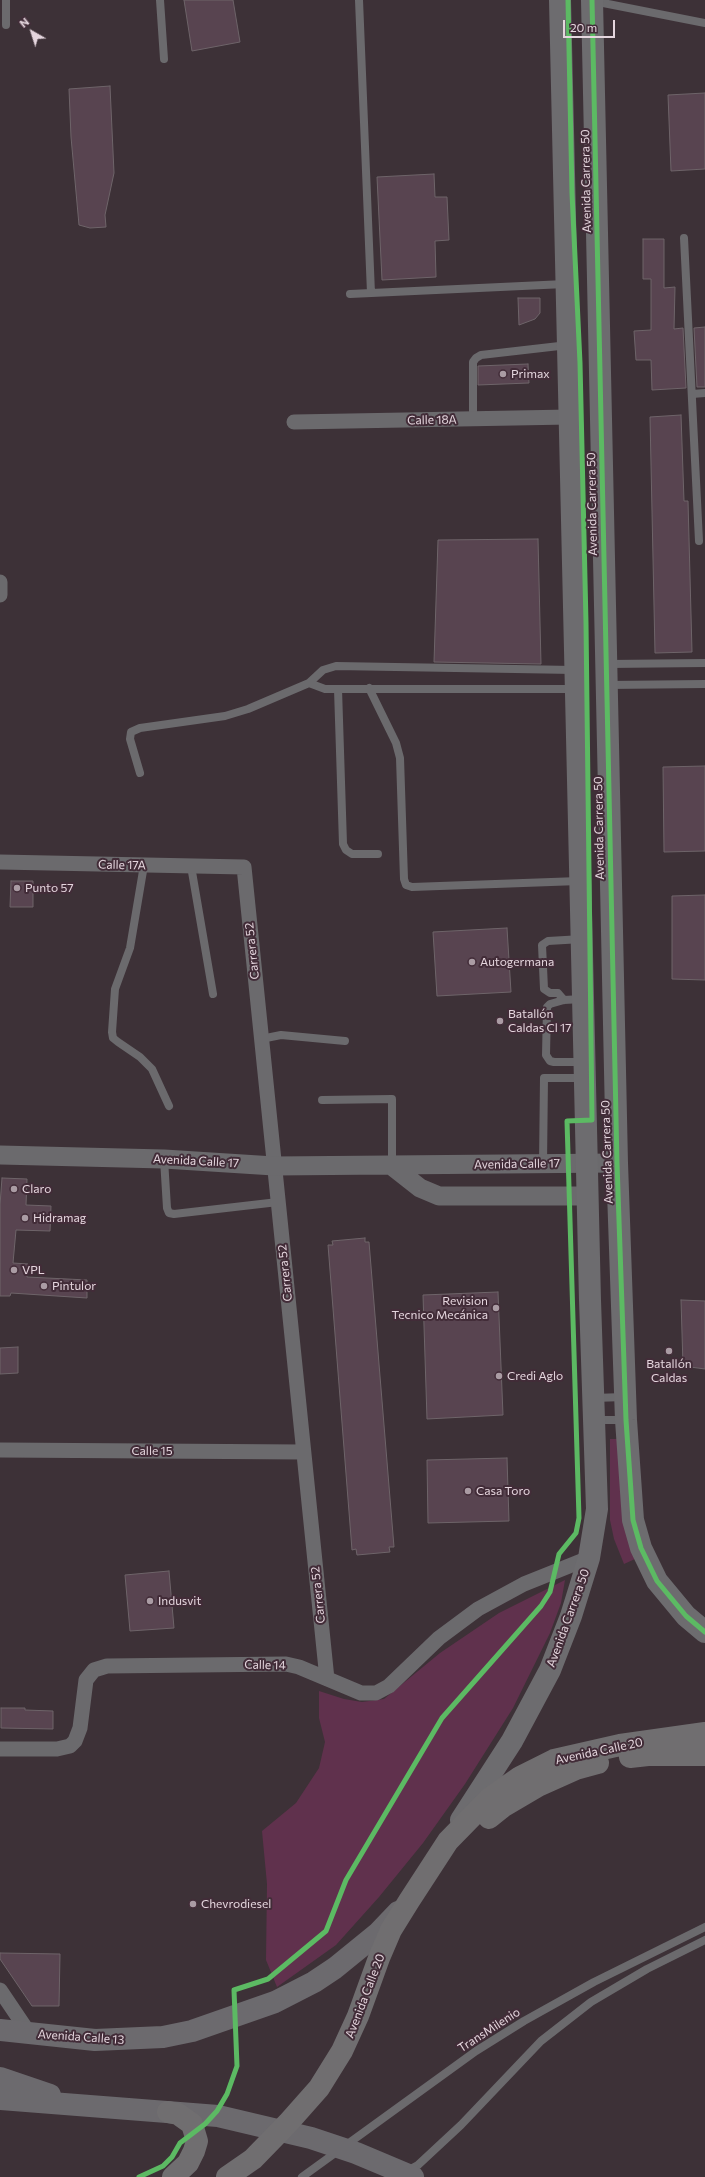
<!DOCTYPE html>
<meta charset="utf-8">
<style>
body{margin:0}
#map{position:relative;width:705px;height:2177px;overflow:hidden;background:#3d3137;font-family:Commissioner,sans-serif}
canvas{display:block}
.north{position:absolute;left:12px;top:12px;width:40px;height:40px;-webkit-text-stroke:3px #422c38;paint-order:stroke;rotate:321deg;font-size:11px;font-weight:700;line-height:16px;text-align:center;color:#e5d6de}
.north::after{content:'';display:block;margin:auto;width:14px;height:18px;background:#e5d6de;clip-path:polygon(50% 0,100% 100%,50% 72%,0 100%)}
.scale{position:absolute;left:563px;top:20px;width:52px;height:18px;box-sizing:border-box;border:2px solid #e5d6de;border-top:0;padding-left:5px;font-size:12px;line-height:14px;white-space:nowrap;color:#e5d6de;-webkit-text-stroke:3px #422c38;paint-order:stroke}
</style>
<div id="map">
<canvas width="705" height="2177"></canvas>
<div class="north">N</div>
<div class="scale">20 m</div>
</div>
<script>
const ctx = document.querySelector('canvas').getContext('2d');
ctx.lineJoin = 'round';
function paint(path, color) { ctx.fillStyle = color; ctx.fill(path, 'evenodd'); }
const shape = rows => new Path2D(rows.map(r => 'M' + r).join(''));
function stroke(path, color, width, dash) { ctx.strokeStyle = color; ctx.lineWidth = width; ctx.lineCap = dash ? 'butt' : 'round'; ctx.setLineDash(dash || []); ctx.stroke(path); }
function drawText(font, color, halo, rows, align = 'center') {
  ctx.font = font + ' Commissioner,sans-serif'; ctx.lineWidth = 4; ctx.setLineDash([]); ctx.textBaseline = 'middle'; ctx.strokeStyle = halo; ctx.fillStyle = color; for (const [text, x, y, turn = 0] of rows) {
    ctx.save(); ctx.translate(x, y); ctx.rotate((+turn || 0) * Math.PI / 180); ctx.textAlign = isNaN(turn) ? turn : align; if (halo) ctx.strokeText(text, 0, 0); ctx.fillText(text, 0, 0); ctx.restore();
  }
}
paint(shape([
 [610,1439,618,1439,635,1559,624,1564,614,1539,610,1520],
 [565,1580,561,1603,550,1633,513,1708,465,1784,423,1843,379,1897,336,1945,277,1987,266,1960,267,1884,262,1831,296,1803,319,1768,325,1742,319,1718,319,1691,344,1699,362,1702,384,1699,440,1653,499,1613]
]), '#60314d');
const building = shape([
 [184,0,233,0,240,42,192,51,184,0],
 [110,86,114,173,105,215,106,227,90,228,79,225,71,137,69,89,110,86],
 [705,93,705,169,671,171,668,95,705,93],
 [434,174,435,197,447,197,449,240,435,241,436,277,382,280,377,177,434,174],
 [643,239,664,239,664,288,675,287,674,329,683,328,686,388,652,390,651,360,636,360,634,331,651,330,651,279,643,279,643,239],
 [518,298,540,298,540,313,535,319,519,325,518,298],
 [705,327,705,387,697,387,694,328,705,327],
 [528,364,529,383,478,385,478,366,528,364],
 [681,415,684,501,688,501,692,652,655,653,650,417,681,415],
 [538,539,541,664,434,662,438,540,538,539],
 [705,766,705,851,664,852,663,767,705,766],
 [11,881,33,881,33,907,10,907,11,881],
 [705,895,705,980,672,979,672,896,705,895],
 [507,928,511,992,437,996,433,932,507,928],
 [2,1178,27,1179,26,1205,51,1206,50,1231,16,1230,13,1263,28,1264,27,1277,87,1280,87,1298,11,1293,10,1296,0,1296,0,1205,2,1178],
 [365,1238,365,1242,369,1242,394,1547,389,1547,390,1552,357,1555,356,1549,352,1550,328,1245,333,1245,332,1241,365,1238],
 [498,1292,503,1415,427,1419,423,1295,498,1292],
 [681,1300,705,1301,705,1369,683,1366,681,1300],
 [18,1347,18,1373,0,1374,0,1348,18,1347],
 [507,1458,509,1521,428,1523,427,1460,507,1458],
 [169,1571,174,1628,130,1631,125,1575,169,1571],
 [1,1708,25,1708,25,1710,53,1711,53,1729,1,1728,1,1708],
 [0,1953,60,1954,59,2006,32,2006,0,1959,0,1953]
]);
paint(building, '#584450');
stroke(building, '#6e6469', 1);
stroke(shape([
 [6,0,6,25],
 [160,0,164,59],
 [359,0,371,293],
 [593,1,705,23],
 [684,238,699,541],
 [350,294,565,284],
 [692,394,705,393],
 [473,419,473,362,476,358,481,355,568,345],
 [608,664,705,663],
 [309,683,325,689,575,689],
 [607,685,705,684],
 [369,688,396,743,400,758,404,879,406,885,412,887,579,881],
 [338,689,343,844,346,850,352,854,378,854],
 [140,773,130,739,131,732,140,728,225,716,248,709,309,683,323,670,336,666,574,670],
 [144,865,130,948,115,989,112,1032,113,1038,118,1042,140,1057,152,1069,169,1106],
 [191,866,213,994],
 [582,999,564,1000,550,1004,547,1007,546,1055,550,1061,554,1062,584,1062],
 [564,1000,558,993,550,993,544,989,542,945,548,941,582,939],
 [261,1039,281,1035,345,1041],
 [322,1100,392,1099,392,1166],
 [164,1159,167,1208,169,1213,174,1214,278,1202],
 [543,1164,544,1078,583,1078],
 [594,1398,624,1397],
 [595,1420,626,1420],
 [407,2171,418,2165,461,2125,541,2041,591,2002,647,1969,705,1940],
 [302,2177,476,2051,524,2021,594,1982,705,1927]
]), '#6b6a6d', 8);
stroke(shape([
 [294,422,570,417],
 [0,582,0,595],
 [0,862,244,867,327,1679],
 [0,1450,303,1452],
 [0,1749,57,1749,70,1746,75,1741,80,1728,86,1680,94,1670,107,1666,286,1664,299,1667,361,1693,376,1693,389,1686,439,1638,478,1609,524,1584,589,1558],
 [0,1990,29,2033]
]), '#6b6a6d', 15);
stroke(shape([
 [0,1155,164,1159,274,1166,617,1163],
 [392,1166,420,1188,439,1196,588,1196]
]), '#6b6a6d', 19);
stroke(shape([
 [592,0,617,1163,626,1420,633,1520,641,1548,657,1581,686,1616,705,1632],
 [461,1820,512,1741,550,1670,571,1616,589,1558,597,1509,590,1300,560,0]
]), '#6d6c6f', 22);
stroke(shape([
 [0,2030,95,2040,163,2037,192,2031,275,2002,314,1982,335,1968,378,1933,398,1912],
 [0,2078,50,2095],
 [0,2099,218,2116,311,2138,356,2153,413,2177]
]), '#6c6a6e', 22);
stroke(shape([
 [630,1757,648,1755,705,1755],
 [489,1818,504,1806,538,1786,576,1769,598,1763],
 [168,2112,178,2114,192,2124,197,2141,194,2151,188,2163,173,2177],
 [227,2177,253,2159,288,2123,319,2088,342,2051,358,2016,379,1958,391,1930,409,1901,448,1841,490,1798,520,1777,554,1760,620,1745,705,1733]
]), '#706e70', 22);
stroke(shape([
 [592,0,617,1163,626,1420,633,1520,641,1548,657,1581,686,1616,705,1632],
 [139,2177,163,2166,172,2157,180,2143,205,2124,217,2111,227,2094,237,2066,234,1990,268,1979,326,1931,346,1880,442,1718,541,1606,550,1592,559,1554,576,1533,579,1518,567,1121,592,1120,586,623,580,363,572,193,568,0]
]), '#5cba63', 5);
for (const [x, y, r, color] of [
 [503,374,4,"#aa9ca4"],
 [17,888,4,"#aa9ca4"],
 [472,962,4,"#aa9ca4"],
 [500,1021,4,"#aa9ca4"],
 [14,1189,4,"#aa9ca4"],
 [25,1218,4,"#aa9ca4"],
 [14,1270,4,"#aa9ca4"],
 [44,1286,4,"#aa9ca4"],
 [496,1308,4,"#aa9ca4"],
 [669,1351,4,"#aa9ca4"],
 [499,1376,4,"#aa9ca4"],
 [468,1491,4,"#aa9ca4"],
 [150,1601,4,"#aa9ca4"],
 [193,1904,4,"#aa9ca4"]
]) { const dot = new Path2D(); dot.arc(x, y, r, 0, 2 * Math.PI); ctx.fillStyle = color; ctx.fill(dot); stroke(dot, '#422c38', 1.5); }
drawText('12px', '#e5d6de', '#422c38', [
 ["Avenida Carrera 50",586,181,-91],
 ["Calle 18A",432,420,-1],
 ["Avenida Carrera 50",592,504,-91],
 ["Avenida Carrera 50",599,828,-91],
 ["Calle 17A",122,865,1],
 ["Carrera 52",252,951,-96],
 ["Avenida Carrera 50",607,1152,-92],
 ["Avenida Calle 17",196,1161,3],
 ["Avenida Calle 17",517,1164,-1],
 ["Carrera 52",285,1273,-96],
 ["Calle 15",152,1451],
 ["Carrera 52",318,1595,-96],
 ["Avenida Carrera 50",568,1618,-70],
 ["Calle 14",265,1665,1],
 ["Avenida Calle 20",599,1751,-12],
 ["Avenida Calle 20",365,1996,-69],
 ["TransMilenio",489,2030,-33],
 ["Avenida Calle 13",81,2037,4]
]);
drawText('12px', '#e5d6de', '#422c38', [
 ["Primax",511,374],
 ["Punto 57",25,888],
 ["Autogermana",480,962],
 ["Batallón",508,1014],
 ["Caldas Cl 17",508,1028],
 ["Claro",22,1189],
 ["Hidramag",33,1218],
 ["VPL",22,1270],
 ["Pintulor",52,1286],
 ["Revision",488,1301,"right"],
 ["Tecnico Mecánica",488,1315,"right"],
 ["Batallón",669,1364,"center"],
 ["Caldas",669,1378,"center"],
 ["Credi Aglo",507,1376],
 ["Casa Toro",476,1491],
 ["Indusvit",158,1601],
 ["Chevrodiesel",201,1904]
], 'left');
</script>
